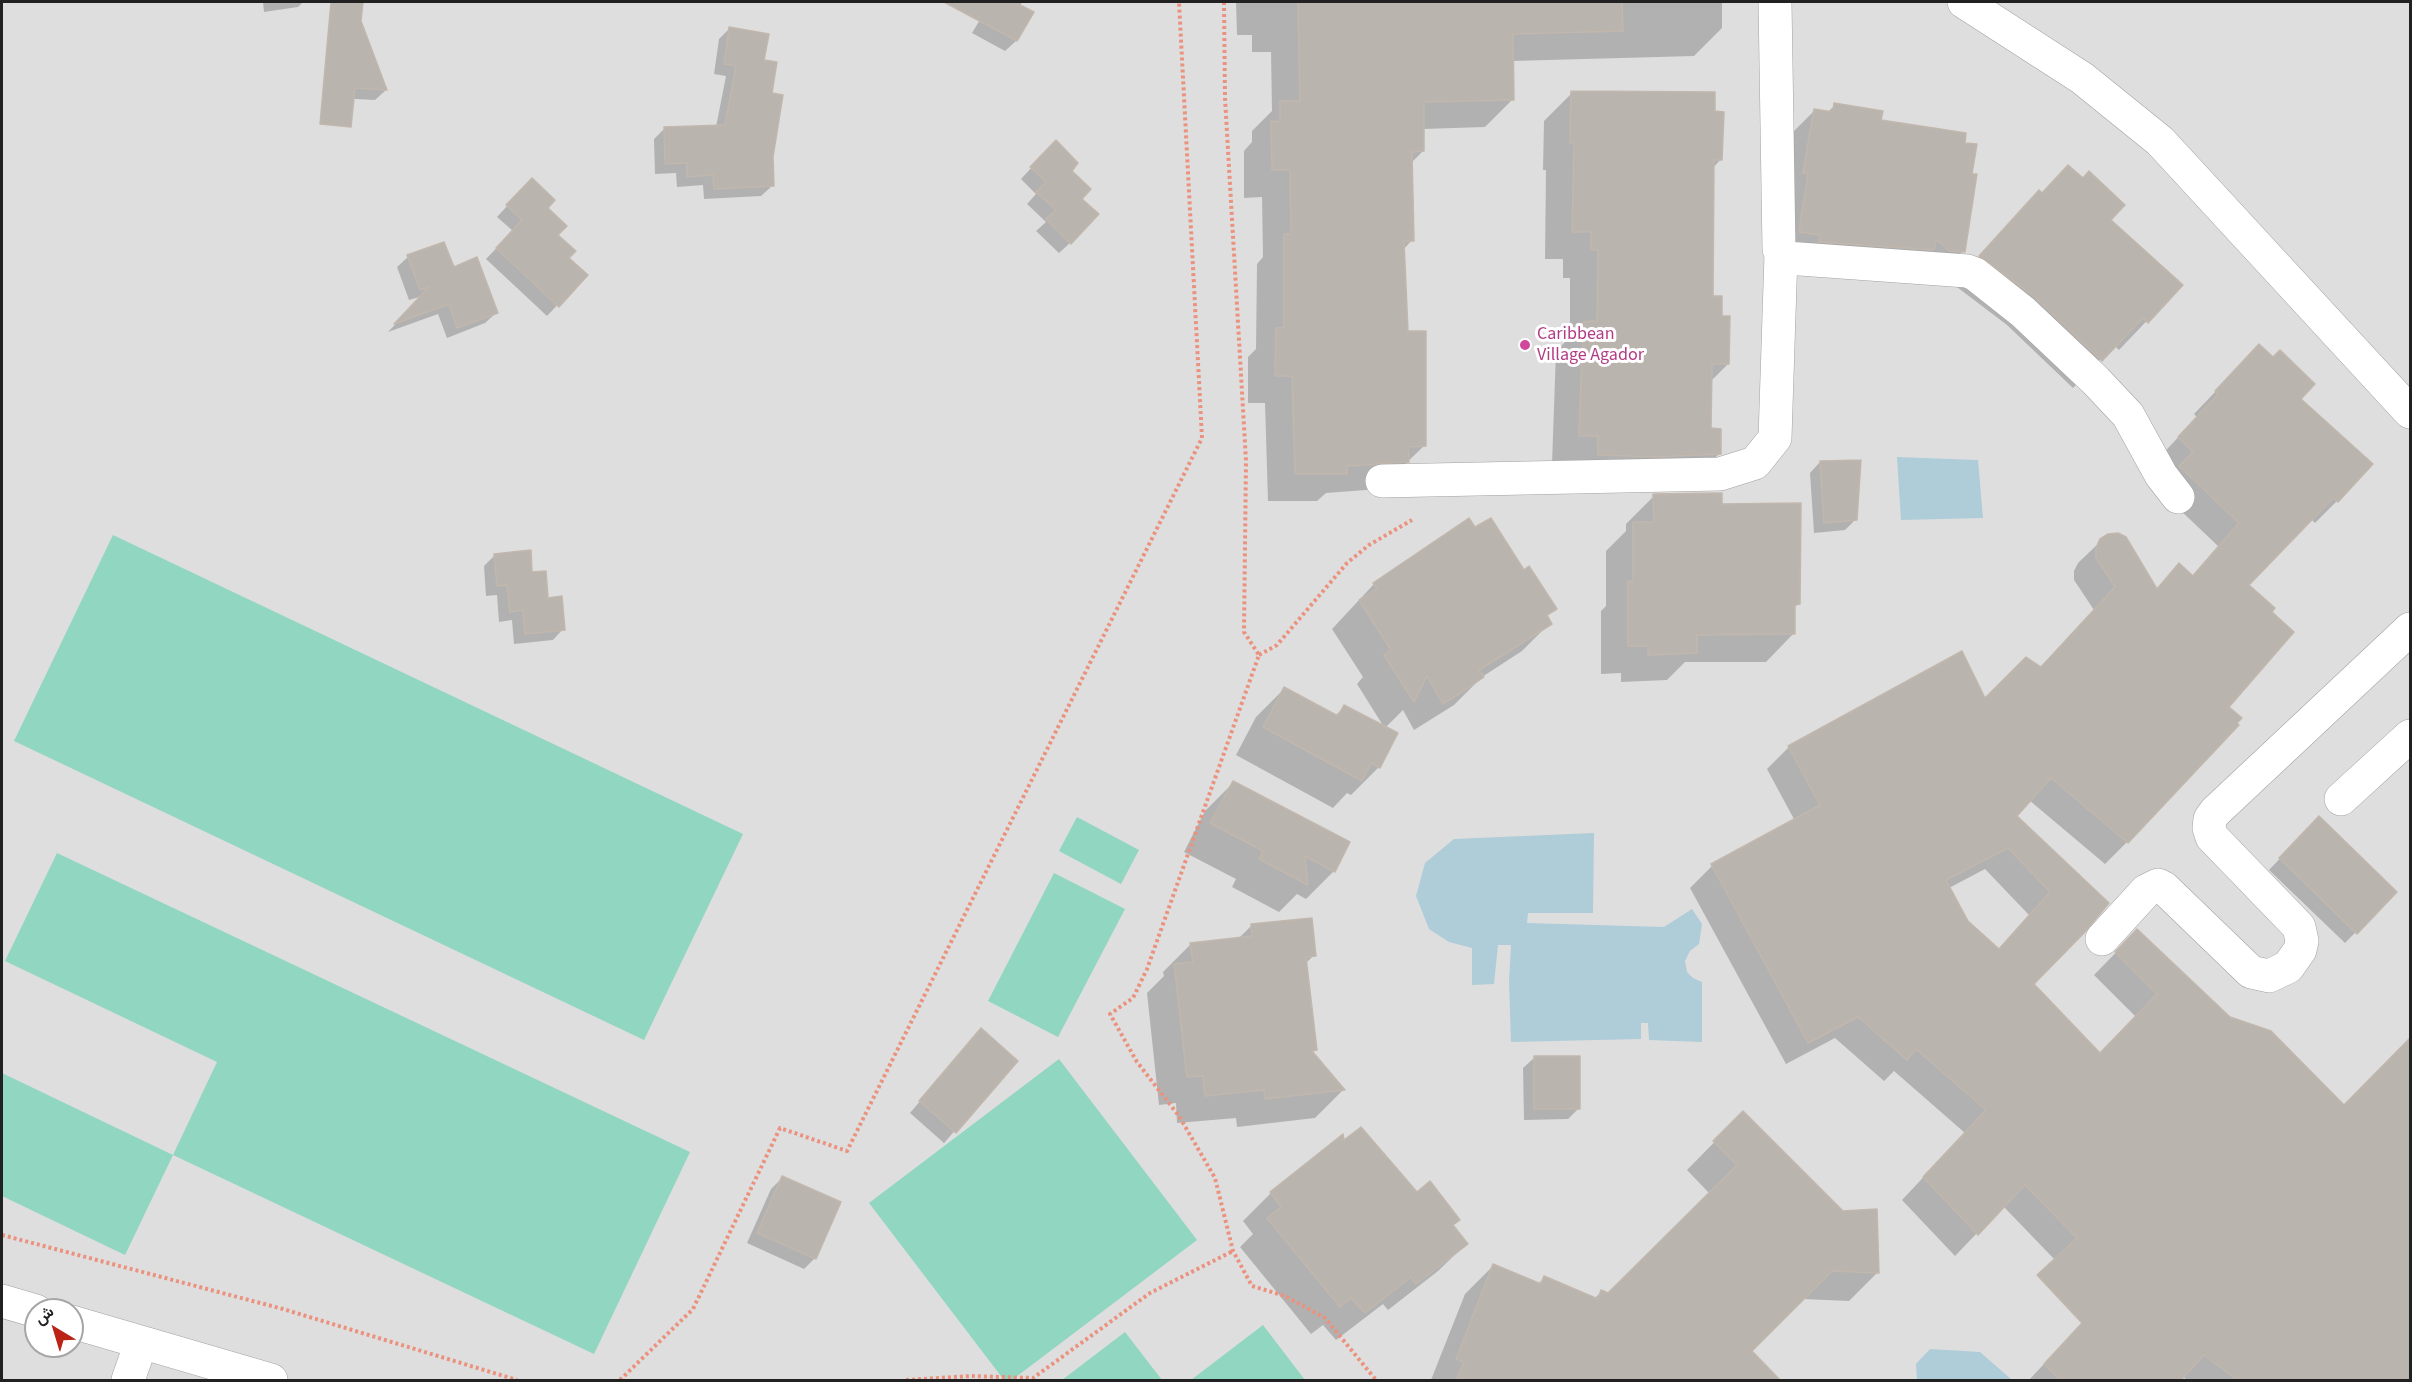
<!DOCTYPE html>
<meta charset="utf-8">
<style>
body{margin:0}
#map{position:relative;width:2412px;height:1382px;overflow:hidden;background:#f0eee9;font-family:"Source Sans 3",Vazirmatn,sans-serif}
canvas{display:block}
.frame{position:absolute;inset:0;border:3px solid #212121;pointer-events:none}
.north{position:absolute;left:24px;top:1298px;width:60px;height:60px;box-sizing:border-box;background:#fff;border:2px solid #a6a6a6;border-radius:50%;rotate:322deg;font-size:16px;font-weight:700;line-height:24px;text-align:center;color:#212121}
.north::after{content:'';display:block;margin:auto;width:21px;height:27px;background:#bb2317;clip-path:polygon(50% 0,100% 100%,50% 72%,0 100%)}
</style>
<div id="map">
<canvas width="2412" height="1382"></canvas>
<div class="frame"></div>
<div class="north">ش</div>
</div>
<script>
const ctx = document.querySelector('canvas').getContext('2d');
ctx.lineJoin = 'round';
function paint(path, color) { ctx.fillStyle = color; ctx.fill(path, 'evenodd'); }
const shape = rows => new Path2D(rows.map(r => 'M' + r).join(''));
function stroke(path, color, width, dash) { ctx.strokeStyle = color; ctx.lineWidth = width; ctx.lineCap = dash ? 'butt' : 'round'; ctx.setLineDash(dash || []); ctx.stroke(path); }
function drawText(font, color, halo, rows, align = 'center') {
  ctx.font = font + ' "Source Sans 3",sans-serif'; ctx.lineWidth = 6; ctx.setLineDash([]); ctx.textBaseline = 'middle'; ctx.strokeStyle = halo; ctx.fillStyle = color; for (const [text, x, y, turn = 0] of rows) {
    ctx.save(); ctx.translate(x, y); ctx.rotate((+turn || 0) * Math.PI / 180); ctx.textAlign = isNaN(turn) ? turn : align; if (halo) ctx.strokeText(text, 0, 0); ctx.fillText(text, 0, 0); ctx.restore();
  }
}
paint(shape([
 [2,2,2410,2,2410,1380,2,1380],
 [36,1310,72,1310,72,1346,36,1346]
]), '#dfdede');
paint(shape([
 [113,535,743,834,644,1040,14,741],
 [1077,817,1139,850,1121,884,1059,851],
 [57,853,690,1152,594,1354,173,1155,125,1255,2,1196,2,1073,173,1155,217,1062,5,961],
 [1054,873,1125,909,1058,1037,988,1001],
 [1059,1059,1197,1240,1012,1380,1004,1380,869,1203],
 [1263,1325,1305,1380,1191,1380],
 [1125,1332,1162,1380,1062,1380]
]), '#90d6c0');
paint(shape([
 [1897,457,1978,460,1983,518,1901,520],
 [1594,833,1593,913,1528,913,1527,923,1664,927,1692,909,1702,924,1699,944,1690,951,1685,961,1687,972,1693,978,1702,982,1702,1042,1649,1040,1648,1023,1641,1023,1641,1039,1511,1042,1509,982,1511,945,1498,945,1494,984,1472,985,1472,948,1449,942,1429,929,1416,896,1425,863,1454,839],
 [1930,1349,1980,1352,2012,1380,1917,1380,1916,1364]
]), '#afccd9');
paint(shape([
 [263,2,303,2,298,7,264,12],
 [352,2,386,90,375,100,335,98,343,11],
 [976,2,1022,2,1020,6,1032,13,1016,41,1005,51,972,33,984,13,973,7],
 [1236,2,1722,2,1722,28,1694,56,1512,61,1513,99,1485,127,1423,129,1423,151,1411,163,1412,240,1403,250,1407,333,1425,445,1379,489,1326,493,1317,501,1268,501,1265,403,1248,403,1248,357,1256,349,1257,264,1263,257,1262,197,1244,198,1244,151,1252,142,1252,131,1272,111,1271,52,1252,52,1252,35,1237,35],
 [730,28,762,61,770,95,772,186,761,196,704,199,703,185,677,187,676,173,655,174,654,139,665,128,716,127,726,76,714,74,719,39],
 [1572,93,1713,113,1721,159,1713,168,1712,297,1720,317,1728,364,1711,381,1710,430,1720,453,1692,481,1552,464,1556,351,1570,337,1570,278,1563,278,1563,259,1545,259,1546,170,1543,170,1544,121],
 [1835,105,1880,121,1963,251,1935,279,1791,269,1786,139,1814,111,1827,113],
 [1045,153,1070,171,1080,199,1070,243,1059,253,1036,231,1046,222,1027,204,1036,194,1021,179],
 [521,191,546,208,567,258,586,275,547,316,486,259,513,231,497,217],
 [2039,192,2109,220,2181,285,2119,350,2114,345,2073,388,2007,325,1953,284],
 [408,257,453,269,496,313,485,323,447,338,438,314,388,332,423,296,409,300,397,267],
 [2259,346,2299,399,2337,501,2315,523,2311,519,2247,585,2227,707,2127,842,2105,864,2029,800,2015,816,2107,903,2032,984,2100,1054,2136,1017,2094,975,2137,931,2230,1019,2344,1107,2410,1040,2410,1380,2187,1380,2044,1272,2056,1261,2003,1206,1955,1256,1902,1200,1965,1133,1894,1071,1884,1081,1835,1038,1786,1064,1690,888,1712,866,1795,821,1767,769,1789,747,1985,700,2040,668,2094,610,2074,580,2074,571,2078,563,2101,541,2156,589,2179,565,2191,577,2218,546,2158,489,2157,460,2197,417,2194,414],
 [1985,869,2029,915,1998,950,1967,922,1949,888],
 [1820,462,1856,519,1845,530,1814,533,1810,473],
 [1654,496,1721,506,1798,604,1794,608,1794,633,1766,662,1685,662,1667,680,1621,682,1621,673,1601,674,1601,611,1606,606,1606,551,1626,531,1626,524],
 [1474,529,1523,572,1555,609,1546,617,1550,623,1522,651,1482,677,1454,705,1414,730,1403,710,1385,728,1379,767,1351,795,1347,793,1333,808,1236,755,1256,717,1284,689,1335,716,1344,707,1384,727,1357,684,1363,677,1332,629,1374,584],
 [495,555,531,574,563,629,553,640,514,644,512,620,499,622,497,595,486,596,484,566],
 [1233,783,1334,871,1306,899,1297,894,1279,912,1232,887,1236,879,1184,852,1205,811],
 [2319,818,2395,892,2345,943,2269,870],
 [1251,926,1314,955,1305,964,1315,1050,1312,1053,1343,1090,1315,1118,1237,1127,1236,1118,1177,1123,1176,1103,1159,1105,1147,993,1164,976,1163,972,1191,944,1238,939],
 [971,1041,1016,1061,944,1143,910,1113],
 [1534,1058,1579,1108,1568,1119,1524,1120,1523,1068],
 [1743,1113,1877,1273,1849,1301,1803,1299,1750,1351,1766,1368,1753,1380,1659,1380,1684,1284,1664,1277,1622,1380,1431,1380,1465,1294,1493,1266,1538,1284,1544,1278,1594,1299,1601,1292,1609,1295,1710,1194,1687,1170],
 [1342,1136,1343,1143,1451,1226,1466,1244,1438,1271,1388,1310,1383,1304,1336,1340,1323,1325,1311,1334,1240,1247,1253,1234,1243,1221,1271,1193],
 [782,1178,815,1258,804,1269,747,1243,771,1189],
 [2089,1316,2150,1380,2029,1380]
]), '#0003');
const building = shape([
 [331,2,363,2,361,21,387,90,355,88,351,127,320,124,331,2],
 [944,2,1014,2,1034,12,1017,41,944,2],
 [1298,2,1622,2,1623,31,1513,34,1514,100,1424,102,1424,151,1412,152,1414,241,1404,241,1408,331,1426,331,1426,446,1408,447,1409,462,1347,466,1347,474,1295,474,1292,376,1275,376,1276,328,1284,327,1284,234,1291,234,1290,170,1272,170,1271,121,1280,122,1280,101,1300,101,1298,2],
 [729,27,769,34,764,60,777,62,772,93,783,95,773,157,774,186,714,189,713,175,687,177,687,163,665,164,664,127,725,125,736,66,724,64,729,27],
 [1571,91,1715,92,1715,111,1724,112,1722,160,1714,160,1713,296,1722,296,1722,316,1730,316,1729,364,1712,364,1711,428,1721,429,1721,454,1653,457,1598,455,1598,436,1579,436,1583,322,1597,321,1598,250,1591,250,1591,232,1572,232,1574,143,1570,143,1571,91],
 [1834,103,1883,111,1881,120,1966,133,1965,143,1977,144,1972,174,1977,174,1965,252,1949,251,1936,239,1934,250,1819,242,1820,235,1799,232,1808,173,1803,173,1814,109,1833,112,1834,103],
 [1056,140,1078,163,1072,171,1091,189,1082,199,1099,214,1071,244,1046,219,1056,210,1036,192,1046,182,1030,167,1056,140],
 [2068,165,2083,178,2089,171,2125,205,2111,220,2183,285,2148,323,2143,318,2102,361,2035,297,1979,256,2039,190,2042,193,2068,165],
 [532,178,555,200,548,208,567,226,558,235,576,251,569,258,588,275,559,307,496,248,522,220,506,205,532,178],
 [444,242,454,267,477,257,498,313,457,328,449,304,394,324,429,287,420,290,407,255,444,242],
 [2259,344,2273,357,2280,350,2315,384,2301,399,2373,464,2338,502,2333,498,2249,585,2275,608,2272,612,2294,632,2229,707,2242,718,2237,723,2239,725,2128,843,2051,778,2017,816,2109,903,2085,932,2034,984,2100,1053,2157,994,2115,952,2137,929,2230,1017,2271,1031,2344,1105,2410,1038,2410,1380,2237,1380,2204,1355,2181,1380,2060,1380,2044,1364,2082,1323,2037,1275,2077,1238,2025,1185,1978,1235,1923,1177,1986,1110,1916,1049,1907,1060,1858,1017,1808,1043,1711,864,1820,805,1788,746,1962,651,1985,698,2026,657,2041,667,2115,587,2096,558,2096,548,2100,539,2108,534,2118,533,2126,537,2157,589,2179,563,2193,576,2239,523,2179,466,2193,452,2178,437,2218,394,2215,391,2259,344],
 [2008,848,2050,892,1999,949,1968,921,1946,880,2008,848],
 [1861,460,1857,520,1824,523,1820,461,1861,460],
 [1722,493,1722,504,1801,503,1800,604,1795,605,1795,634,1697,635,1697,653,1648,655,1648,646,1628,646,1628,581,1633,582,1633,522,1654,522,1653,494,1722,493],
 [1469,518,1475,527,1491,518,1524,570,1529,566,1557,609,1547,615,1552,624,1479,670,1484,677,1465,690,1443,704,1427,676,1414,702,1384,655,1391,650,1359,600,1377,588,1373,583,1469,518],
 [531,550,532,572,546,571,548,598,562,596,565,630,525,634,523,610,510,612,507,585,497,586,494,554,531,550],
 [1284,687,1338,716,1344,705,1398,733,1380,768,1371,763,1362,781,1263,727,1284,687],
 [1233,781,1350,842,1335,872,1305,856,1308,885,1259,859,1263,851,1210,823,1233,781],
 [2319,816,2397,892,2357,934,2279,858,2319,816],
 [1312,918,1316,956,1306,957,1317,1050,1312,1051,1345,1090,1265,1099,1264,1090,1205,1096,1203,1076,1187,1077,1174,964,1193,962,1190,943,1252,936,1251,924,1312,918],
 [981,1028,1018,1061,956,1133,919,1101,981,1028],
 [1534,1056,1580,1056,1580,1109,1534,1109,1534,1056],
 [1743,1111,1843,1211,1877,1209,1879,1273,1832,1271,1752,1351,1780,1380,1456,1380,1464,1362,1456,1359,1493,1264,1541,1284,1544,1276,1598,1299,1601,1290,1608,1293,1737,1165,1713,1141,1743,1111],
 [1361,1127,1417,1192,1430,1181,1460,1220,1453,1225,1468,1244,1416,1284,1411,1277,1365,1313,1351,1298,1340,1307,1267,1218,1281,1207,1270,1192,1343,1134,1344,1140,1361,1127],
 [782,1176,841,1202,816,1259,757,1233,782,1176]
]);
paint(building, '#bab4af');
stroke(building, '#c1b7ad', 1.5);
const minor = shape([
 [1775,2,1779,249,1781,254,1786,258,1967,271,1975,274,2023,312,2096,381,2128,415,2161,475,2178,497],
 [1964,2,2082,78,2160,141,2410,412],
 [1382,481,1720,474,1755,463,1775,438,1781,254],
 [2341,799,2410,736],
 [2102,939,2146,891,2158,885,2164,888,2251,972,2269,976,2288,967,2300,950,2302,941,2299,927,2212,837,2209,828,2210,819,2215,812,2410,629],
 [2,1301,36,1311],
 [72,1322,271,1380],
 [128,1380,141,1343]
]);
stroke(minor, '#a2a2a2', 34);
stroke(shape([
 [1224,2,1225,98,1246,461,1244,632,1259,655,1147,969,1133,998,1110,1014,1137,1062,1179,1116,1215,1178,1233,1251,1252,1286,1285,1296,1325,1318,1376,1380],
 [1259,655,1277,645,1347,563,1369,545,1412,520],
 [2,1235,283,1309,517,1380],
 [620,1380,693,1309,780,1128,847,1151,1202,438,1179,2],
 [906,1380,971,1376,1033,1378,1150,1293,1233,1251]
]), '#eb927f', 4, [3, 3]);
stroke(minor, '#fff', 33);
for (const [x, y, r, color] of [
 [1525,345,6,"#d1479c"]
]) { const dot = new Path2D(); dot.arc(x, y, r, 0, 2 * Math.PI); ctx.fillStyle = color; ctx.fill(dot); stroke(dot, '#fff', 2); }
drawText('18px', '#b23c85', '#fff', [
 ["Caribbean",1537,335],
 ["Village Agador",1537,356]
], 'left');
</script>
